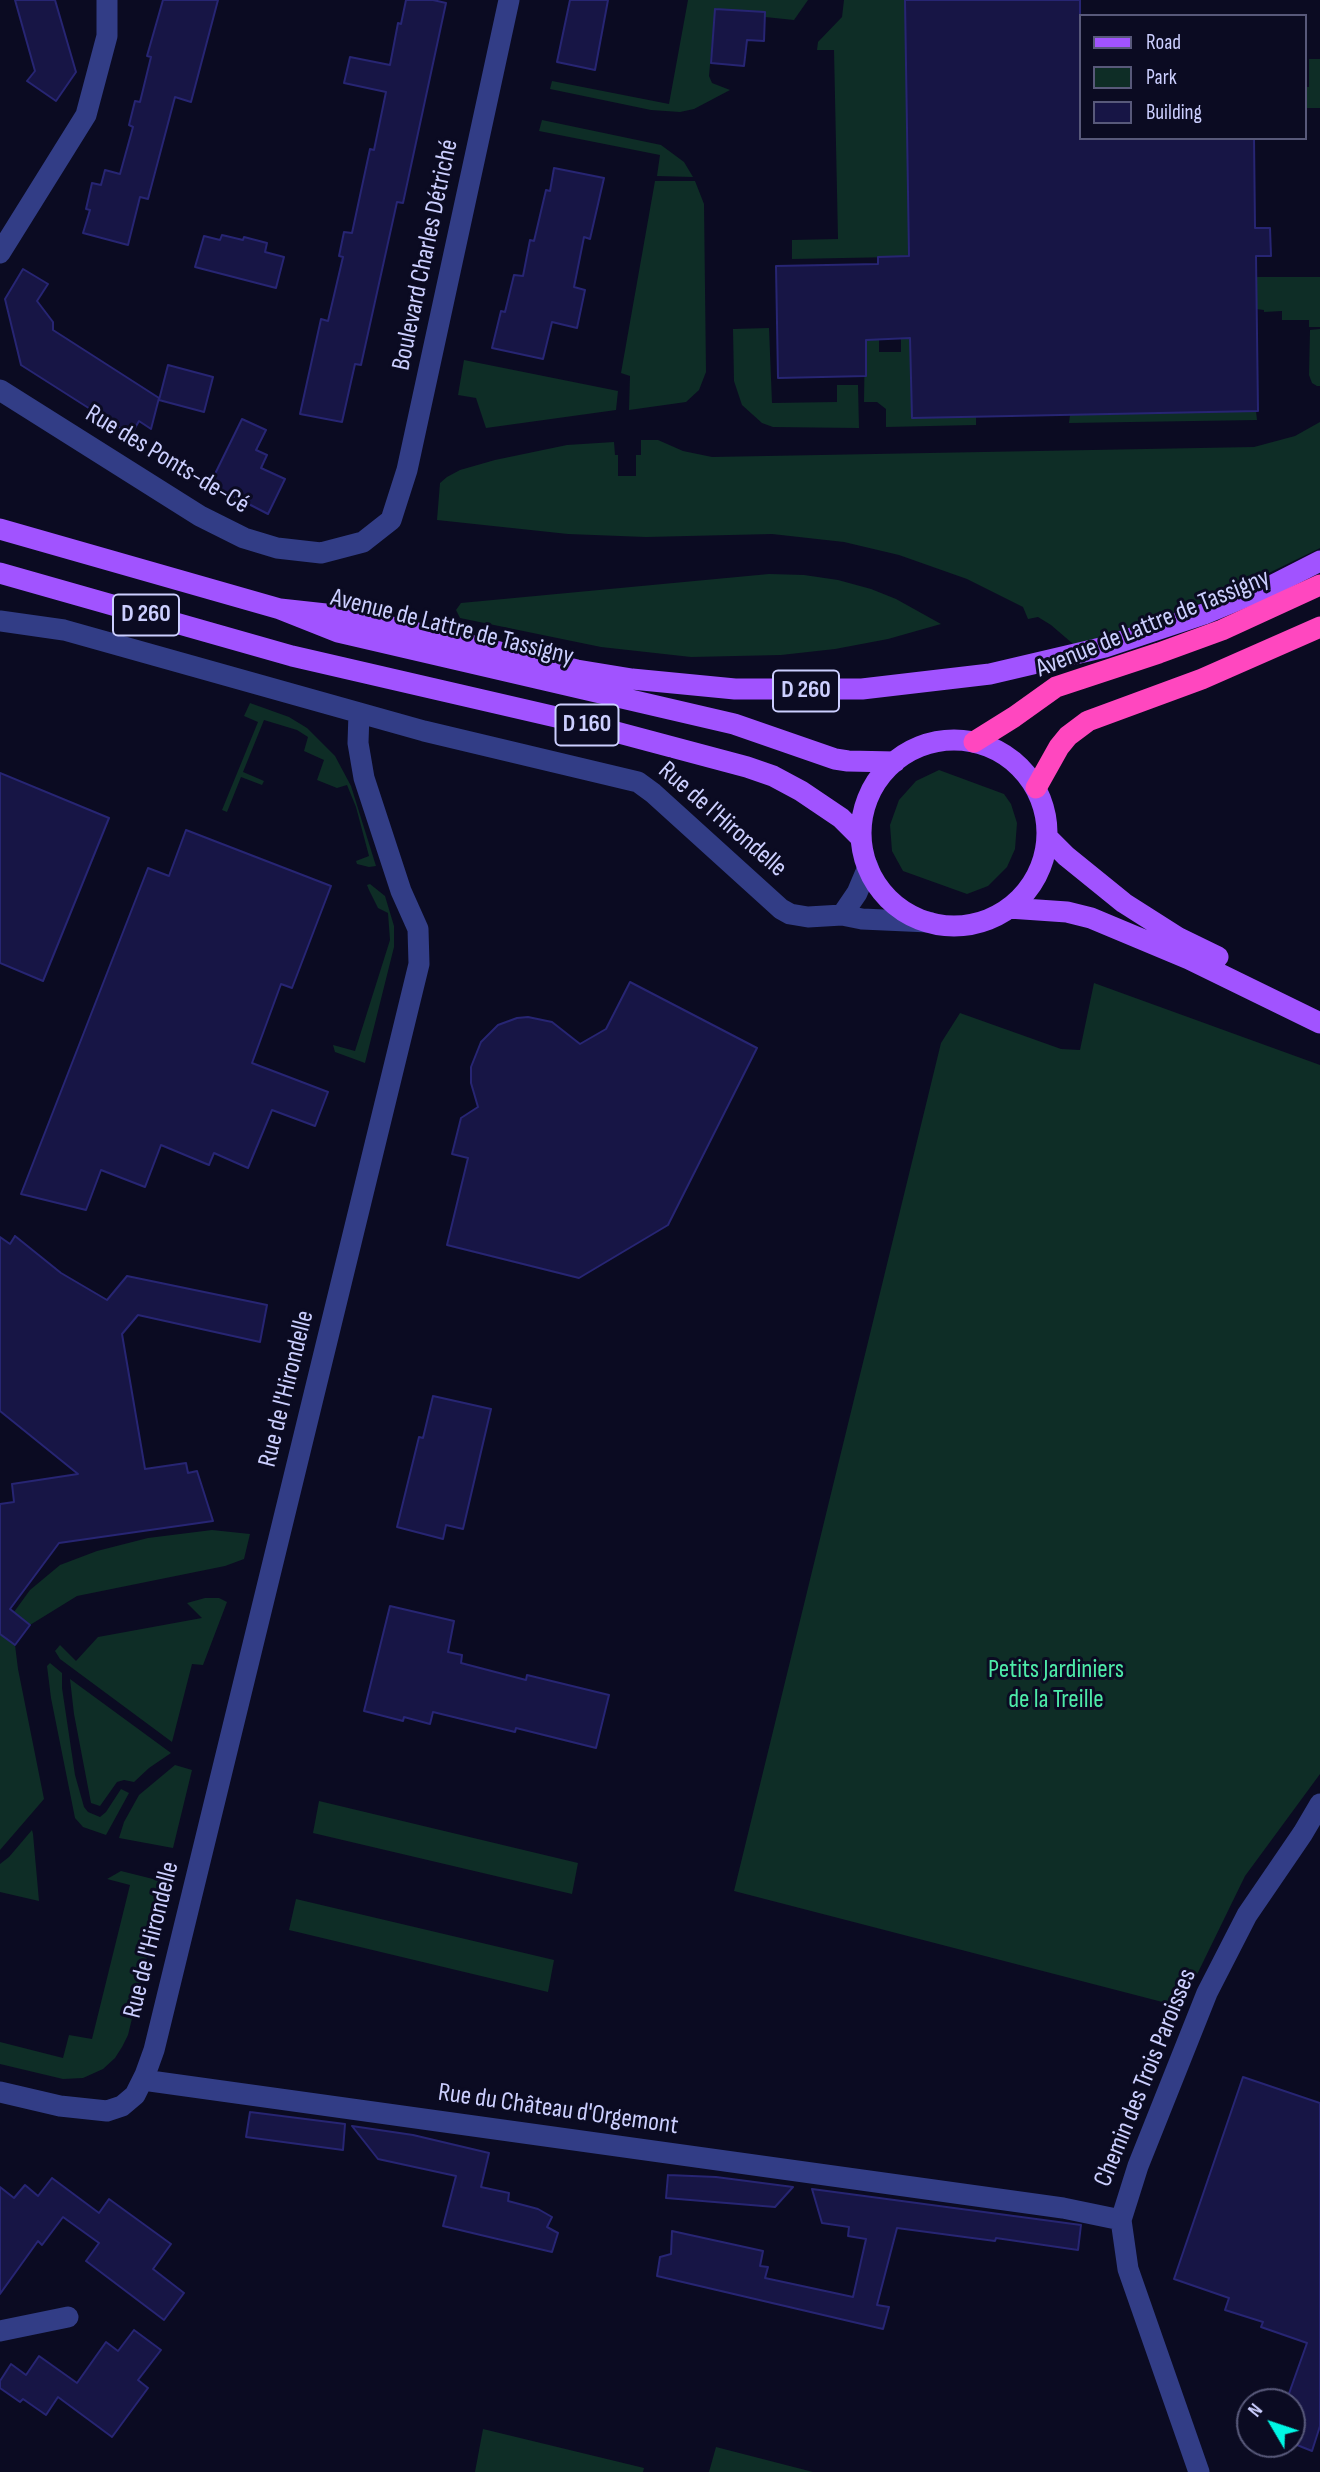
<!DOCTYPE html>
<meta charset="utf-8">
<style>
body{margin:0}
#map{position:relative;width:1320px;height:2472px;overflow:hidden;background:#0b0b22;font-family:"Sofia Sans Condensed",sans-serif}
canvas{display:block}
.legend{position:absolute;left:1079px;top:14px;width:228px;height:126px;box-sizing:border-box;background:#0b0b22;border:2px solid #58597a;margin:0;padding:9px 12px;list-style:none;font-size:21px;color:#cccfff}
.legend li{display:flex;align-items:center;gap:14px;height:35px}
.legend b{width:35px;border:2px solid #58597a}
.north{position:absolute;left:1236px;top:2388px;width:70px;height:70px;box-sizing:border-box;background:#0b0b22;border:2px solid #58597a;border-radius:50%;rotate:309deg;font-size:19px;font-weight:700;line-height:28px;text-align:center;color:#cccfff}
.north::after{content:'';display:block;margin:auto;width:24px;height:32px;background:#00f7e5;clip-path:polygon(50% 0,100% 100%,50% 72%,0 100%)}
</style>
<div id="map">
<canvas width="1320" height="2472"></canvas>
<ul class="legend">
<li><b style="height:9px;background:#a153ff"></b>Road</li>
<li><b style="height:19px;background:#0e2d26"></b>Park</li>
<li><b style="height:19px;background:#171545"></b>Building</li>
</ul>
<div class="north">N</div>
</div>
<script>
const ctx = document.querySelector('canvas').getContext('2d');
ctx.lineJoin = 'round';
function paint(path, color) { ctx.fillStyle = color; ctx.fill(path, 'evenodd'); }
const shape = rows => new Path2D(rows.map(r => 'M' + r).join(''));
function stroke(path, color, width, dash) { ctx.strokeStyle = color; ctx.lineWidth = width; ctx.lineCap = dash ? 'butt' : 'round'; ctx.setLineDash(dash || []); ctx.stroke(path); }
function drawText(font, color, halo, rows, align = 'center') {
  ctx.font = font + ' "Sofia Sans Condensed",sans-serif'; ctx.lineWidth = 6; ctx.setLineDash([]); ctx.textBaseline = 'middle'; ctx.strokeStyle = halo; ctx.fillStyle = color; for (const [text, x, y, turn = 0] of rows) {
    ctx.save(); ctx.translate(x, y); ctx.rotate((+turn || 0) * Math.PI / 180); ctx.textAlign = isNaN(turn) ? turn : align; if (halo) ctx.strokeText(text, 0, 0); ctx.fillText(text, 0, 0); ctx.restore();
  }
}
paint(shape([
 [688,0,808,0,794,20,765,17,765,12,715,9,709,76,712,83,730,90,694,109,680,112,651,110,550,89,552,81,669,104],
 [844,0,905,0,909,272,895,257,792,259,792,240,838,239,834,50,817,50,818,42,842,17],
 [1309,59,1320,59,1320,108,1304,108,1304,87,1309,87],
 [542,120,661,145,684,162,693,177,657,176,660,155,539,131],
 [655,181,695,181,704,204,706,372,699,390,686,402,629,410,630,376,621,373],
 [1256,277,1320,277,1320,327,1309,327,1309,320,1282,320,1282,311,1264,312,1264,310,1256,309],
 [769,328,772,403,837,402,837,385,858,385,859,428,773,427,762,423,742,405,734,381,733,329],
 [1320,329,1320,386,1317,386,1312,383,1309,375,1310,330],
 [865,334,879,339,879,352,901,352,901,339,910,338,912,417,976,417,976,425,886,427,886,409,877,402,864,402],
 [464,360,618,391,616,410,486,428,476,398,458,395],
 [1256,411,1257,420,1069,423,1070,415],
 [1320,422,1320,548,1230,592,1079,649,1051,625,1038,617,1028,619,1023,607,967,579,899,555,844,542,772,534,646,537,568,534,437,520,440,483,447,477,460,470,495,460,567,445,614,442,615,455,618,455,618,476,636,476,636,455,641,455,641,440,658,440,683,451,712,457,1254,447,1295,436],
 [769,574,804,575,838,580,871,589,896,599,941,624,888,639,835,649,781,655,691,657,601,647,460,618,456,610,461,603],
 [250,703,289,717,307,728,335,756,351,786,376,866,369,867,357,864,356,861,369,856,356,807,347,785,337,788,317,780,324,760,304,751,308,737,297,730,264,720,243,772,264,781,262,785,241,777,227,812,222,810,258,722,244,716],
 [939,770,1004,794,1011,804,1017,823,1015,849,1007,867,988,886,967,894,903,871,892,851,890,825,899,800,916,781],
 [370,884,385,896,394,926,394,947,365,1063,335,1052,333,1045,355,1051,390,940,388,913,378,908,369,890,367,885],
 [1094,983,1320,1065,1320,1774,1245,1876,1186,1997,1174,2005,734,1891,941,1043,960,1013,1061,1049,1080,1050],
 [212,1530,250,1534,244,1559,225,1566,77,1596,30,1625,14,1612,30,1590,60,1565,97,1551,148,1538],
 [205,1598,219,1598,227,1602,203,1665,192,1664,172,1742,60,1659,55,1651,60,1645,76,1661,98,1637,202,1618,187,1603],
 [0,1634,15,1645,18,1669,44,1799,0,1850],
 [50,1663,62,1673,62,1688,75,1775,84,1807,88,1812,100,1817,106,1812,121,1789,129,1793,106,1835,83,1827,75,1818,51,1698,47,1666],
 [70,1679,171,1753,149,1768,134,1782,124,1780,117,1782,100,1806,91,1803,74,1714],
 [175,1765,192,1770,173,1848,119,1838,124,1822,139,1795],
 [319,1801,578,1863,572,1894,313,1833],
 [32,1830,33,1834,39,1901,0,1892,0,1864,9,1857],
 [121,1871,165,1882,128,2035,122,2047,115,2058,103,2069,83,2078,63,2079,0,2064,0,2042,63,2058,69,2035,92,2039,130,1885,107,1879],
 [296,1899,554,1960,548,1992,289,1930],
 [483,2429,644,2468,643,2472,475,2472],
 [716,2447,813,2472,709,2472]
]), '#0e2d26');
const building = shape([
 [15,0,55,0,76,72,56,101,27,81,35,71,15,0],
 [163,0,218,0,191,102,175,97,148,199,140,197,128,245,83,233,90,210,86,209,92,183,101,185,105,170,120,174,133,127,129,125,135,101,140,102,151,57,147,56,163,0],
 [406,0,433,0,446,3,403,203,397,202,361,365,355,364,342,422,300,414,321,319,328,321,343,257,339,256,344,232,352,233,370,149,374,150,386,92,344,83,350,57,390,65,398,23,401,24,406,0],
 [570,0,608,0,595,70,557,62,570,0],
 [905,0,1080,0,1080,138,1254,138,1255,228,1270,228,1271,256,1256,256,1258,411,912,418,910,338,866,340,866,376,778,378,776,266,878,264,878,257,909,256,905,0],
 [715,9,765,12,764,41,747,40,744,66,711,63,715,9],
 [554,168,604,178,590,239,584,237,574,287,585,290,577,328,552,322,543,359,492,348,501,311,505,312,514,275,523,276,530,240,534,241,546,190,550,191,554,168],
 [222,235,243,240,244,237,267,243,265,252,284,257,276,288,195,267,204,236,220,240,222,235],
 [23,269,48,284,37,301,53,322,53,330,159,398,151,429,139,421,131,435,21,365,5,299,23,269],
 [168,365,213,377,204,412,159,400,168,365],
 [242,419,266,430,256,450,267,455,261,468,285,479,268,514,210,484,242,419],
 [0,773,109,818,43,981,0,963,0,773],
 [186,830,331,886,292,988,281,984,252,1063,328,1092,315,1126,272,1110,248,1168,214,1153,209,1165,161,1145,145,1187,101,1170,86,1210,21,1194,148,868,169,876,186,830],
 [630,982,757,1048,668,1225,579,1278,447,1245,468,1158,452,1154,461,1118,478,1107,471,1083,471,1067,481,1042,498,1025,517,1018,528,1017,552,1022,580,1044,606,1029,630,982],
 [15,1236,61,1273,107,1300,127,1276,267,1305,260,1342,138,1315,122,1334,145,1469,186,1463,188,1473,197,1471,213,1521,59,1543,10,1609,30,1625,15,1645,0,1634,0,1504,14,1502,12,1484,78,1474,0,1411,0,1237,10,1244,15,1236],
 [433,1396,491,1409,463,1529,446,1525,443,1539,397,1527,419,1437,423,1438,433,1396],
 [390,1606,454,1621,448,1652,462,1655,461,1663,526,1680,527,1675,609,1695,596,1748,516,1728,515,1732,433,1712,430,1724,404,1717,403,1721,364,1711,390,1606],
 [1243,2077,1320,2103,1320,2426,1312,2451,1292,2443,1292,2402,1286,2402,1307,2343,1261,2327,1263,2322,1225,2310,1229,2298,1174,2279,1243,2077],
 [250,2112,345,2124,343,2150,246,2137,250,2112],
 [352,2126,413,2135,489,2153,481,2187,509,2193,508,2201,538,2209,552,2217,547,2227,558,2233,552,2252,443,2226,456,2176,378,2159,352,2126],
 [668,2175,716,2177,793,2187,775,2207,666,2198,668,2175],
 [52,2178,99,2213,109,2199,171,2244,153,2269,184,2293,164,2320,86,2261,99,2243,63,2217,42,2245,38,2241,0,2294,0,2187,14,2198,25,2185,38,2196,52,2178],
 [812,2189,1081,2225,1078,2250,996,2238,995,2241,897,2228,877,2305,889,2307,883,2329,657,2276,660,2257,671,2254,672,2231,763,2251,760,2266,768,2267,765,2278,853,2297,866,2239,848,2236,849,2227,822,2223,812,2189],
 [134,2330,161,2350,138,2380,148,2388,112,2437,58,2397,46,2415,23,2399,20,2402,0,2388,0,2381,11,2364,26,2375,39,2356,77,2383,106,2342,118,2351,134,2330]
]);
paint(building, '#171545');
stroke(building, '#272573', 2);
stroke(shape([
 [0,253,86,115,107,36,107,0],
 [0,390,200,516,244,538,277,548,321,553,363,542,391,520,407,470,509,0],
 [0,621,64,630,424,731,638,782,653,793,781,909,790,914,808,917,842,915,862,919,929,922],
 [842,915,857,893,868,867],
 [143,2080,1063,2208,1121,2220],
 [0,2092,60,2106,107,2111,122,2106,135,2095,145,2075,154,2050,419,964,418,929,401,891,364,778,358,743,359,713],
 [0,2331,68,2317],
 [1199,2472,1128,2269,1121,2220,1138,2166,1207,1993,1247,1915,1303,1833,1320,1804]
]), '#323d86', 21);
stroke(shape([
 [0,529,280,609,338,632,734,724,835,759,848,761,895,762],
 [0,573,292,656,582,723,747,767,773,776,801,791,841,818,861,838],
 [280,609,344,616,577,670,632,679,735,689,862,689,990,674,1105,647,1204,614,1269,587,1320,561],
 '861 833a93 93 0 1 1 186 0a93 93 0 1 1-186 0Z',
 [1047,837,1066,856,1124,903,1179,938,1218,957],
 [1009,908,1067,912,1091,918,1189,959,1320,1023]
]), '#a153ff', 21);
stroke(shape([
 [974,742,1014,717,1056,687,1159,653,1222,630,1320,585],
 [1036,788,1059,747,1068,736,1088,721,1202,679,1320,627]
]), '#ff47bf', 21);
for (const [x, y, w] of [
 [146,615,66],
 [806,691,66],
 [587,725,63]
]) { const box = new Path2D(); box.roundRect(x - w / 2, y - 20.5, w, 41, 5); ctx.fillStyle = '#0b0b22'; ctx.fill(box); stroke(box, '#cccfff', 2); }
drawText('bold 24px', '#cccfff', null, [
 ["D 260",146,615],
 ["D 260",806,691],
 ["D 160",587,725]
]);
drawText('26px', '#cccfff', '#0b0b22', [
 ["Boulevard Charles Détriché",426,255,-78],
 ["Rue des Ponts-de-Cé",167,460,31],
 ["Avenue de Lattre de Tassigny",1153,624,-22],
 ["Avenue de Lattre de Tassigny",452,628,14],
 ["Rue de l'Hirondelle",722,820,41],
 ["Rue de l'Hirondelle",287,1389,-76],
 ["Rue de l'Hirondelle",152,1940,-76],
 ["Chemin des Trois Paroisses",1146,2078,-68],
 ["Rue du Château d'Orgemont",558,2110,8]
]);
drawText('26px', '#4deaa8', '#0b0b22', [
 ["Petits Jardiniers",1056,1670],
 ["de la Treille",1056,1700]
]);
</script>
